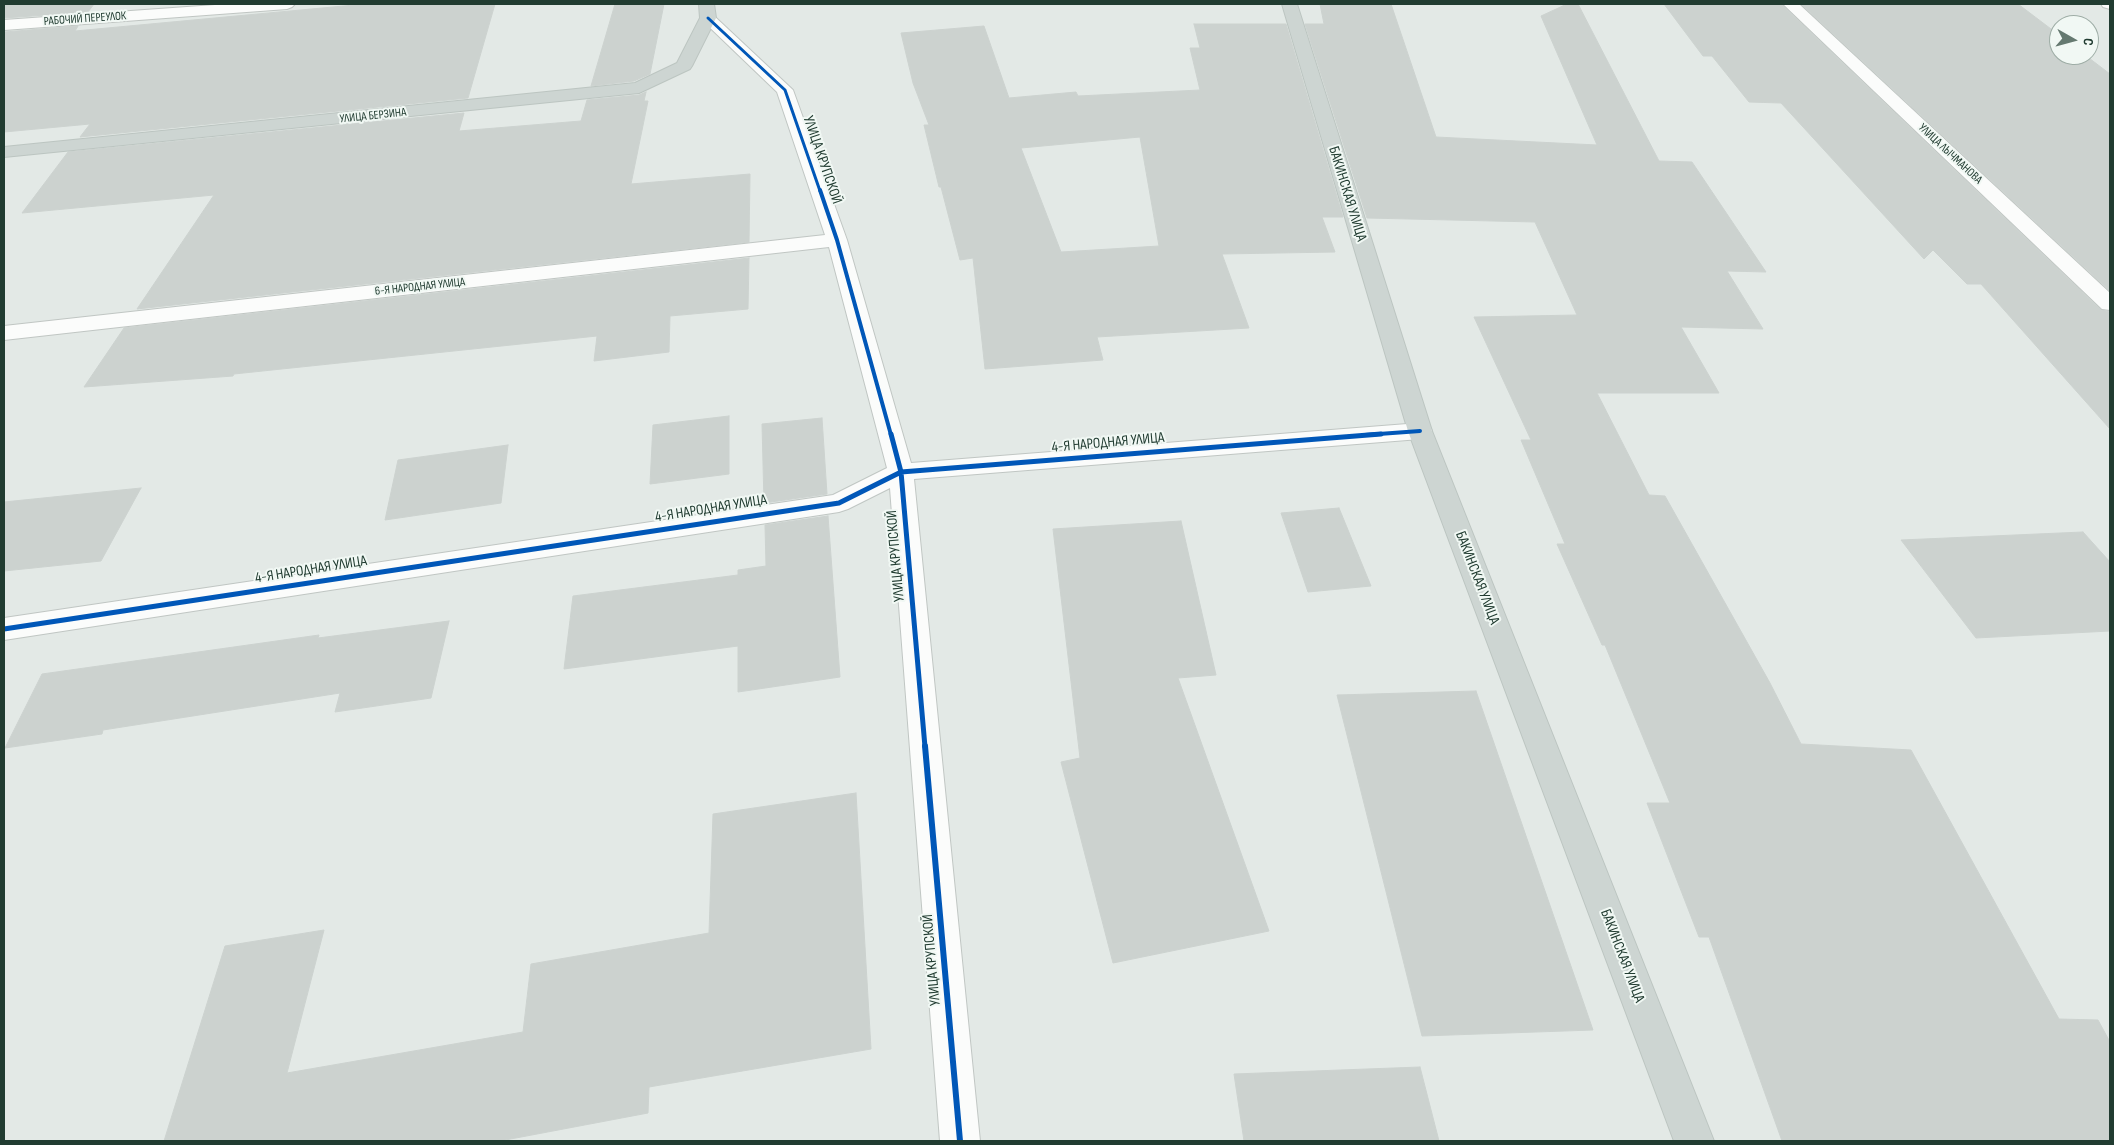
<!DOCTYPE html>
<meta charset="utf-8">
<style>
body{margin:0}
#map{position:relative;width:2114px;height:1145px;overflow:hidden;background:#e3e9e6;font-family:"Sofia Sans Condensed",sans-serif}
canvas{display:block}
.frame{position:absolute;inset:0;border:5px solid #213c31;pointer-events:none}
.north{position:absolute;left:2049px;top:15px;width:50px;height:50px;box-sizing:border-box;background:#f1f8f4;border:1px solid #9eada6;border-radius:50%;rotate:97deg;font-size:14px;font-weight:700;line-height:20px;text-align:center;color:#213c31}
.north::after{content:'';display:block;margin:auto;width:18px;height:22px;background:#657970;clip-path:polygon(50% 0,100% 100%,50% 72%,0 100%)}
</style>
<div id="map">
<canvas width="2114" height="1145"></canvas>
<div class="frame"></div>
<div class="north">С</div>
</div>
<script>
const ctx = document.querySelector('canvas').getContext('2d');
ctx.lineJoin = 'round';
function paint(path, color) { ctx.fillStyle = color; ctx.fill(path, 'evenodd'); }
const shape = rows => new Path2D(rows.map(r => 'M' + r).join(''));
function stroke(path, color, width, dash) { ctx.strokeStyle = color; ctx.lineWidth = width; ctx.lineCap = dash ? 'butt' : 'round'; ctx.setLineDash(dash || []); ctx.stroke(path); }
function drawText(font, color, halo, rows, align = 'center') {
  ctx.font = font + ' "Sofia Sans Condensed",sans-serif'; ctx.lineWidth = 4; ctx.setLineDash([]); ctx.textBaseline = 'middle'; ctx.strokeStyle = halo; ctx.fillStyle = color; for (const [text, x, y, turn = 0] of rows) {
    ctx.save(); ctx.translate(x, y); ctx.rotate((+turn || 0) * Math.PI / 180); ctx.textAlign = isNaN(turn) ? turn : align; if (halo) ctx.strokeText(text, 0, 0); ctx.fillText(text, 0, 0); ctx.restore();
  }
}
const building = shape([
 [4,4,94,4,88,12,4,18,4,4],
 [365,4,495,4,468,98,80,137,90,124,4,132,4,32,78,26,75,31,365,4],
 [615,4,664,4,650,74,634,81,591,86,615,4],
 [1320,4,1391,4,1436,137,1597,145,1541,16,1567,4,1578,4,1659,161,1692,162,1766,272,1727,271,1763,329,1681,327,1719,393,1597,393,1649,495,1665,496,1770,683,1801,744,1911,750,2059,1019,2098,1020,2110,1042,2110,1141,1782,1141,1709,937,1699,937,1647,803,1670,803,1605,645,1602,645,1557,544,1565,544,1521,440,1531,440,1474,317,1577,315,1535,222,1367,218,1305,24,1324,24,1320,4],
 [1664,4,1781,4,2101,310,2110,312,2110,429,1981,284,1967,284,1933,250,1924,259,1781,103,1749,102,1712,56,1703,56,1664,4],
 [1801,4,2018,4,2059,35,2059,55,2085,55,2110,74,2110,291,1801,4],
 [1194,24,1286,24,1343,217,1322,217,1335,252,1222,254,1249,328,1097,337,1103,360,985,369,973,258,960,260,941,187,939,187,924,125,929,125,913,83,901,33,984,26,1009,98,1076,92,1078,96,1200,90,1190,48,1200,48,1194,24],
 [1140,137,1159,246,1061,252,1021,148,1140,137],
 [646,92,644,101,648,101,631,184,750,174,749,242,137,309,214,195,22,213,68,152,464,113,459,131,581,121,587,100,639,95,646,92],
 [749,258,748,309,670,316,669,352,594,361,597,336,234,374,233,376,84,387,124,328,749,258],
 [729,416,729,474,650,484,653,425,729,416],
 [822,418,827,494,764,503,762,424,822,418],
 [508,445,501,503,385,520,398,460,508,445],
 [141,488,101,561,4,571,4,502,141,488],
 [1339,508,1371,586,1308,592,1281,513,1339,508],
 [828,516,840,677,738,692,738,646,564,669,573,596,738,575,738,570,766,566,765,525,828,516],
 [1181,521,1216,675,1178,678,1269,931,1113,963,1061,762,1080,758,1053,529,1181,521],
 [2083,532,2110,562,2110,631,1976,638,1901,540,2083,532],
 [449,621,431,698,335,712,340,693,103,730,102,734,5,748,42,674,319,635,318,638,449,621],
 [1476,691,1593,1030,1422,1036,1337,695,1476,691],
 [856,793,871,1049,649,1087,648,1113,500,1141,164,1141,225,946,324,930,287,1073,523,1032,531,964,709,933,713,814,856,793],
 [1420,1067,1439,1141,1244,1141,1234,1074,1420,1067]
]);
paint(building, '#ccd2cf');
stroke(building, '#ccd2cf', 1);
const minor = shape([
 [229,4,295,4,292,7,287,9,4,30,4,20,229,4],
 [1783,4,1799,4,2110,293,2110,310,2102,309,1783,4],
 [2101,4,2110,4,2110,9,2103,7,2101,4],
 [708,13,713,15,793,90,847,240,911,463,1420,423,1429,425,1432,431,1429,437,1420,439,914,479,980,1141,940,1141,890,488,848,509,839,512,4,640,4,618,833,495,887,468,829,247,4,340,4,326,825,235,777,92,703,21,700,18,703,15,708,13]
]);
const major = shape([
 [699,4,714,4,716,18,692,66,690,69,639,93,4,157,4,147,635,83,677,63,700,18,699,4],
 [1282,4,1297,4,1432,431,1714,1141,1674,1141,1408,431,1282,4]
]);
stroke(minor, '#c0c6c3', 2);
stroke(major, '#bcc5c1', 2);
paint(minor, '#fbfcfb');
paint(major, '#cdd5d2');
stroke(shape([
 [708,18,785,90,820,191]
]), '#0057b8', 3);
stroke(shape([
 [820,190,837,240,891,435],
 [1365,435,1420,431]
]), '#0057b8', 4);
stroke(shape([
 [891,434,901,472,925,747],
 [4,629,839,503,901,472,1381,434]
]), '#0057b8', 5);
stroke(shape([
 [925,746,960,1141]
]), '#0057b8', 6);
drawText('12px', '#213c31', '#f1f8f4', [
 ["РАБОЧИЙ ПЕРЕУЛОК",85,19,-4],
 ["УЛИЦА БЕРЗИНА",373,116,-6],
 ["УЛИЦА ЛЫЧМАНОВА",1950,154,43],
 ["6-Я НАРОДНАЯ УЛИЦА",420,287,-6]
]);
drawText('15px', '#213c31', '#f1f8f4', [
 ["УЛИЦА КРУПСКОЙ",822,160,71],
 ["БАКИНСКАЯ УЛИЦА",1347,194,73],
 ["4-Я НАРОДНАЯ УЛИЦА",1108,443,-5],
 ["4-Я НАРОДНАЯ УЛИЦА",711,509,-9],
 ["УЛИЦА КРУПСКОЙ",896,556,-95],
 ["4-Я НАРОДНАЯ УЛИЦА",311,570,-9],
 ["БАКИНСКАЯ УЛИЦА",1477,578,69],
 ["БАКИНСКАЯ УЛИЦА",1622,956,69],
 ["УЛИЦА КРУПСКОЙ",932,960,-95]
]);
</script>
